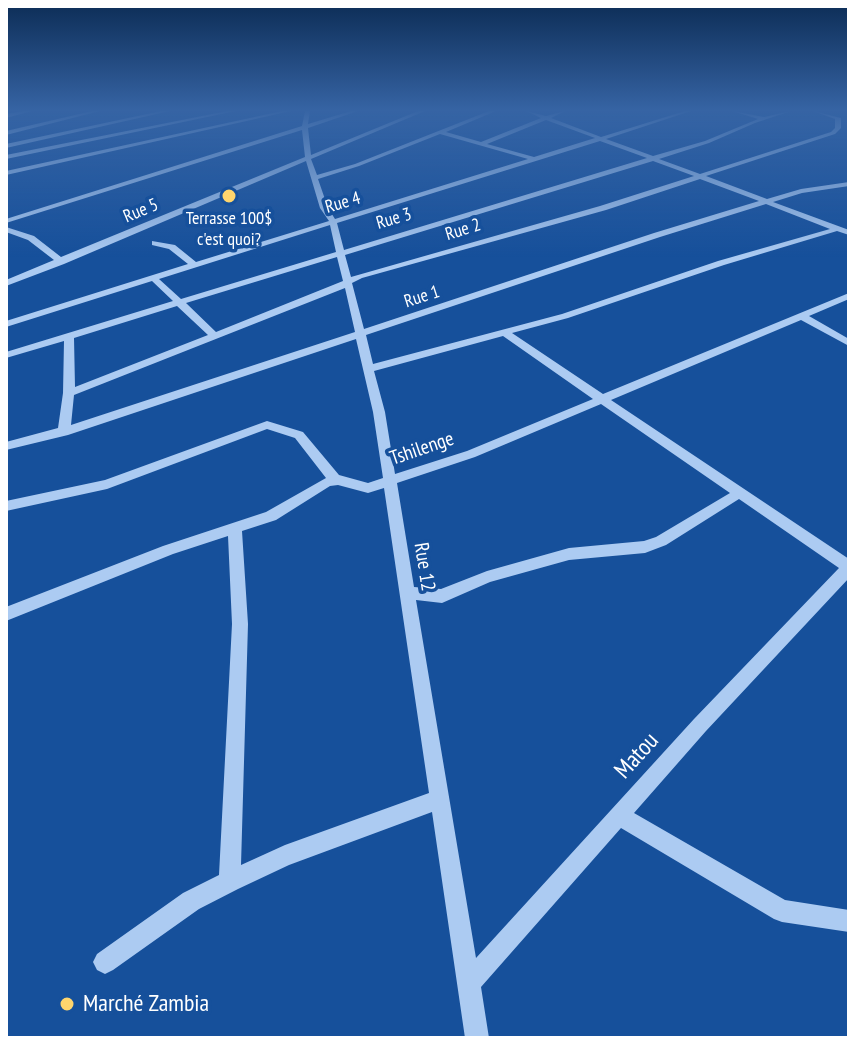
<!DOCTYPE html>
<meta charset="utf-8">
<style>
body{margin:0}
#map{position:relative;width:855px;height:1044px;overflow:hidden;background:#16509b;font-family:"PT Sans Narrow",sans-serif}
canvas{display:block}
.frame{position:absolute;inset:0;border:8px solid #fff;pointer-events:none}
</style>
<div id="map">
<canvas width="855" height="1044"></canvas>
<div class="frame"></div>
</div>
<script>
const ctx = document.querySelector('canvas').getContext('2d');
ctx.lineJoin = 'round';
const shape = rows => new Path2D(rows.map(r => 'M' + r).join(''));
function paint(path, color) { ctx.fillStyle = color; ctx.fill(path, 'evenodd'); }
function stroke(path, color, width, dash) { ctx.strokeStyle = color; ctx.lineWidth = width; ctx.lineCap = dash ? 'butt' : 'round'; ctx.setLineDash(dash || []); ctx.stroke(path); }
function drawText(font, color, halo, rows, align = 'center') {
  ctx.font = font + ' "PT Sans Narrow",sans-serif'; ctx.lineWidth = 7; ctx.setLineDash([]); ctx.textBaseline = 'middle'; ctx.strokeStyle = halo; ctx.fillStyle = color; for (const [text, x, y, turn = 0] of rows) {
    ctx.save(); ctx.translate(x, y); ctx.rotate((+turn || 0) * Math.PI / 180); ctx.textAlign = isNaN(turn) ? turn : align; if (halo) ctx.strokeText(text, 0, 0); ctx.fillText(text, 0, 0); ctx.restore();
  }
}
paint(shape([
 [23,111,32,111,6,118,6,114,23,111],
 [92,111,100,111,6,135,6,131,92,111],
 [161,111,170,111,6,148,6,144,161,111],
 [227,111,236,111,6,159,6,155,227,111],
 [282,111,291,111,6,175,6,171,282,111],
 [305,111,310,111,308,124,351,111,358,111,308,128,311,155,418,111,425,111,311,159,317,175,355,164,489,111,496,111,446,132,481,142,541,118,526,111,546,116,565,111,551,118,601,137,685,111,691,111,606,139,653,156,705,141,758,119,732,111,764,117,791,111,755,123,709,143,659,159,700,174,831,132,835,128,835,119,813,111,841,118,841,128,835,134,706,176,767,199,801,189,849,182,849,186,802,193,773,202,849,230,849,235,837,231,724,265,568,318,512,333,603,394,849,293,849,299,809,316,849,339,849,346,801,320,611,400,849,559,849,578,706,731,634,813,785,900,849,910,849,932,782,922,774,919,621,828,481,987,489,1038,465,1038,432,812,289,865,238,889,199,909,113,970,105,974,97,970,93,962,97,954,183,893,219,875,232,624,228,536,173,554,6,621,6,607,163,546,266,512,326,478,295,438,267,429,107,489,6,511,6,501,105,480,267,421,303,432,339,475,368,483,383,478,373,412,356,339,68,435,6,450,6,442,58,428,63,393,64,341,6,358,6,352,173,301,152,281,6,327,6,321,188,264,169,249,152,245,152,241,175,245,196,262,329,221,320,208,306,161,64,264,6,286,6,280,54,260,28,240,6,232,6,227,34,236,61,257,305,157,302,130,6,223,6,219,302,126,305,111],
 [546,120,595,138,534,157,487,144,546,120],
 [440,134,528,159,335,219,328,208,318,179,359,166,440,134],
 [600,141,647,158,344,250,337,223,600,141],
 [653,161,694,176,600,206,351,277,345,255,653,161],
 [700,179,759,201,654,233,364,329,352,283,362,278,606,210,700,179],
 [766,204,830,229,718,261,562,314,373,364,366,335,660,237,766,204],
 [330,225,336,252,181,299,159,279,330,225],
 [337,257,343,281,216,332,186,303,337,257],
 [345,288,355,332,71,425,74,395,345,288],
 [177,306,208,335,75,387,74,338,177,306],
 [503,336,593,399,467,451,395,474,385,412,374,371,503,336],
 [601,404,730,493,656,537,644,541,569,548,487,571,441,589,414,587,397,483,475,457,601,404],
 [338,485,368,493,384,488,429,793,285,845,241,865,248,624,242,531,276,520,330,486,338,485],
 [739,499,839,568,694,719,476,958,416,600,442,603,490,582,569,560,645,553,666,545,739,499]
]), '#accbf2');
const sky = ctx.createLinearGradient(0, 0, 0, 257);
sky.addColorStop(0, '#0c2c55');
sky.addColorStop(0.43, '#3664a4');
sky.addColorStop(1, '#3664a400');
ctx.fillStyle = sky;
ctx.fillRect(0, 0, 855, 257);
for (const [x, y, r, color] of [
 [229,196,8,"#ffd56d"],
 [67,1004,8,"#ffd56d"]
]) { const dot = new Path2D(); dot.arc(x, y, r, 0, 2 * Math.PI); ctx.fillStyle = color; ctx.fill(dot); stroke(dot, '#16509b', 3); }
drawText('18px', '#fff', '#16509b', [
 ["Rue 4",343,203,-16],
 ["Rue 5",141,211,-23],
 ["Rue 3",394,219,-16],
 ["Rue 2",463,230,-17],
 ["Rue 1",422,297,-18]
]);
drawText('18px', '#fff', '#16509b', [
 ["Terrasse 100$",229,219],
 ["c'est quoi?",229,240]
]);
drawText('20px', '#fff', '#16509b', [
 ["Tshilenge",422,449,-19],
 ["Rue 12",424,567,81]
]);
drawText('24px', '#fff', '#16509b', [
 ["Matou",637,756,-48]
]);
drawText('24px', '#fff', '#16509b', [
 ["Marché Zambia",83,1004]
], 'left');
</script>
